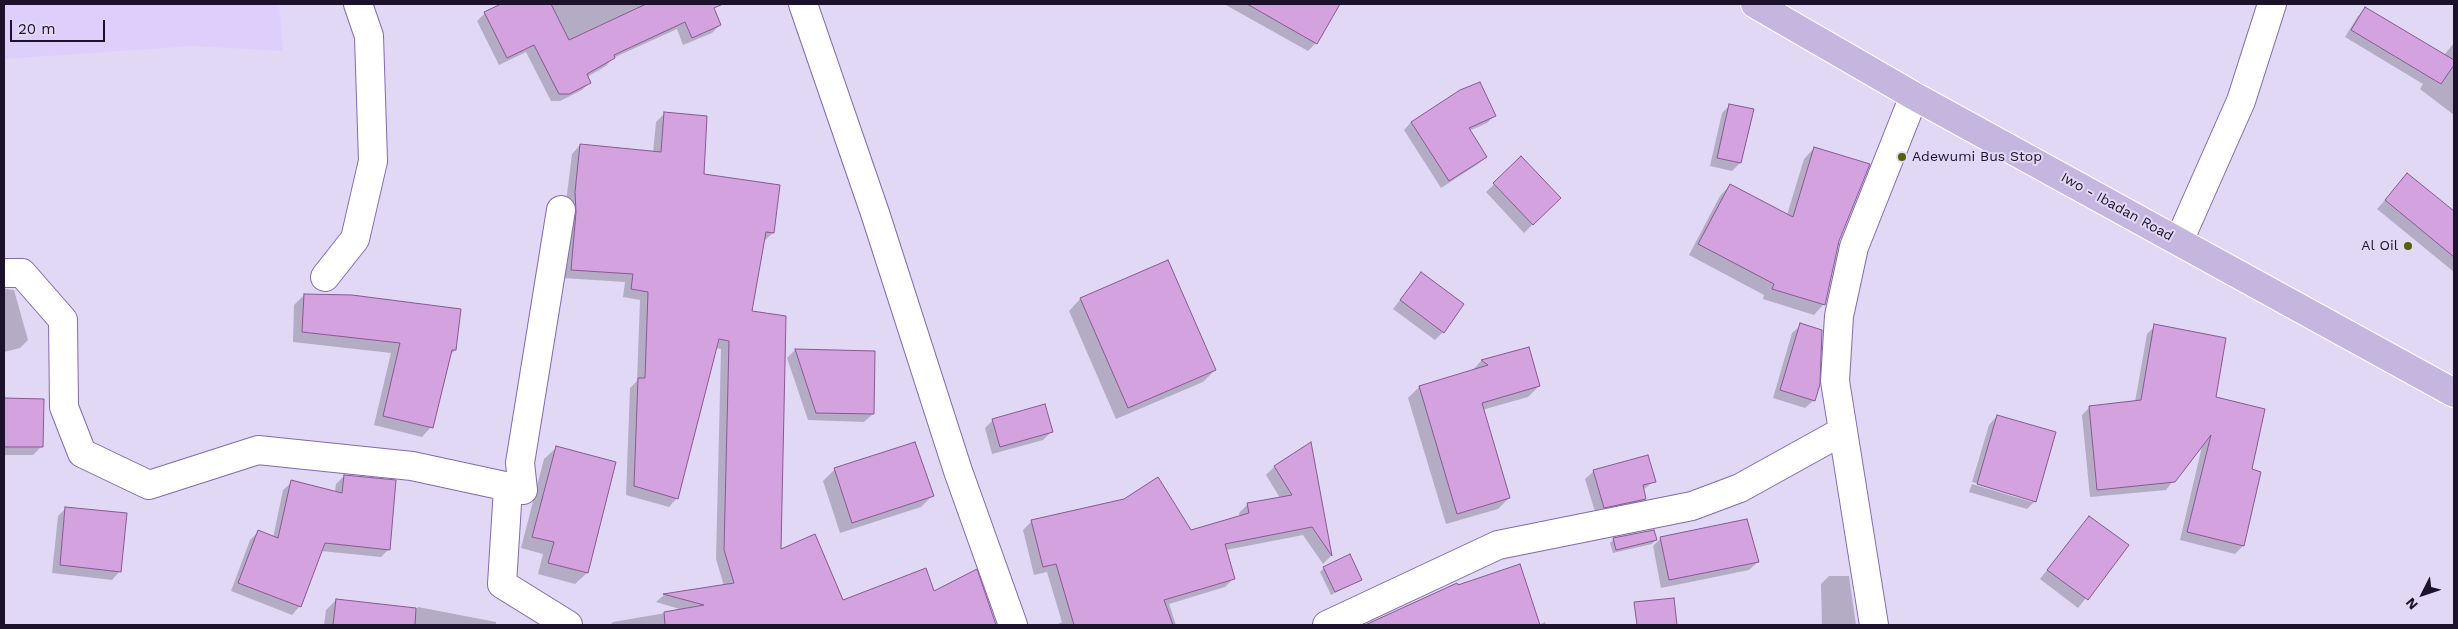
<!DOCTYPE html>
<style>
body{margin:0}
#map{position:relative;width:2458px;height:629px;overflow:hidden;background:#e1d8f5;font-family:"Work Sans",sans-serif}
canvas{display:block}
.frame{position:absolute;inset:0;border:5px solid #1c122b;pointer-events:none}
.north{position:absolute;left:2398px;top:569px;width:50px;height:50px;-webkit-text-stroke:4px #e1d8f5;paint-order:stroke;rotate:229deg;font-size:14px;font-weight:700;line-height:20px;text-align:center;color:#1c122b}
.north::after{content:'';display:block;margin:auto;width:18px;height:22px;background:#1c122b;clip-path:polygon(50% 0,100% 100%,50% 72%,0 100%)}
.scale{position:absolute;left:10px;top:20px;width:95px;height:22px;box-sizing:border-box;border:2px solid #1c122b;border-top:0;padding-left:6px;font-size:15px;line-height:18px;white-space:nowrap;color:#1c122b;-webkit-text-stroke:4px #e1d8f5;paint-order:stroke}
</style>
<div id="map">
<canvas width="2458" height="629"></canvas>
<div class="frame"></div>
<div class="north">N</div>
<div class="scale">20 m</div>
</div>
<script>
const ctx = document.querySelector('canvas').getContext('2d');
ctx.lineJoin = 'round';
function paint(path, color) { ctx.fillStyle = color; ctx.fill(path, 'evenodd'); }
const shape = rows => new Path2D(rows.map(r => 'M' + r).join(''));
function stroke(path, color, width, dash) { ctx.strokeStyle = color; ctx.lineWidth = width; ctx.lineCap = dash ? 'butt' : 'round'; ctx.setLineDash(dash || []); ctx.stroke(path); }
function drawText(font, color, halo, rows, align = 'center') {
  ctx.font = font + ' "Work Sans",sans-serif'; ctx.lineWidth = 4; ctx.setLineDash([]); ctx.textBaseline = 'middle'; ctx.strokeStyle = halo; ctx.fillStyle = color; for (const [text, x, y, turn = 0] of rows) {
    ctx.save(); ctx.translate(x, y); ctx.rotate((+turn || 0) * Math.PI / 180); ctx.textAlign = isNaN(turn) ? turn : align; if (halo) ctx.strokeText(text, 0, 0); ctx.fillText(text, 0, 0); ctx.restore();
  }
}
paint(shape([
 [4,4,279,4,283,51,193,46,4,59]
]), '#ddcefc');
paint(shape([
 [504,4,711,4,720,25,712,33,683,45,677,29,613,58,606,66,587,77,590,82,582,90,560,101,551,101,526,52,499,65,477,21,485,13],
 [1224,4,1339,4,1316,43,1308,51],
 [2365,9,2444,55,2454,43,2454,115,2420,89,2423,84,2345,37,2358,16],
 [1730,105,1740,163,1732,171,1710,166,1722,113],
 [664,114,702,175,773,233,764,241,750,312,780,551,842,602,934,593,976,571,995,625,792,625,786,608,723,615,724,625,610,625,613,622,683,610,656,602,664,595,724,586,716,559,721,349,715,348,677,498,669,507,626,495,630,388,637,381,640,300,623,297,625,282,563,278,566,202,572,154,580,145,653,153,656,122],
 [1494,116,1487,123,1469,131,1486,157,1478,164,1441,188,1404,130,1411,122],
 [1814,148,1838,241,1824,304,1814,315,1763,299,1764,295,1689,255,1720,196,1730,185,1787,215,1804,159],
 [1521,158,1559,198,1524,233,1486,192],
 [2407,175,2454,213,2454,272,2377,209],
 [1168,262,1215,370,1203,382,1116,419,1069,311,1080,299],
 [1421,273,1443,332,1435,340,1393,309],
 [4,289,14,290,28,340,20,348,4,352],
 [304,295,455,350,449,356,431,427,422,437,374,425,391,353,293,342,294,305],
 [1801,325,1814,400,1805,408,1773,398,1792,333],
 [2155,326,2214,398,2250,470,2260,473,2243,546,2235,554,2180,540,2203,442,2166,490,2090,497,2082,415,2090,407,2135,402,2147,334],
 [1528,349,1539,386,1528,397,1482,410,1509,498,1498,509,1446,524,1408,398,1419,387,1471,372,1481,361],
 [795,350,874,352,873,414,864,422,808,420,787,358],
 [4,399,42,400,41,447,33,455,4,455],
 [1997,416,2035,501,2027,509,1969,492,1972,484,2032,502,2032,499,1972,482,1989,425],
 [993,420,1052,431,1043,440,992,454,985,428],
 [1310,444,1331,556,1323,564,1303,535,1226,550,1234,578,1225,587,1169,604,1176,625,1056,625,1062,622,1047,572,1034,575,1023,530,1032,521,1191,531,1240,517,1239,513,1248,504,1280,498,1266,475,1274,467],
 [556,448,615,463,587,573,575,584,538,574,543,554,521,548,544,459],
 [835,469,932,496,921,507,840,533,823,481],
 [1594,471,1654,481,1643,490,1645,499,1637,507,1596,515,1585,479],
 [344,476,389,549,381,557,321,551,300,606,292,615,231,591,250,540,258,532,273,538,283,490,292,482,335,492,336,484],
 [66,508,120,571,112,580,52,573,58,516],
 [2089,517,2127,546,2078,608,2040,579],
 [1661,538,1758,562,1749,570,1661,588,1653,546],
 [1614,539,1656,540,1652,544,1613,553,1610,543],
 [1324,568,1360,580,1331,595,1320,572],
 [1829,576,1849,576,1856,625,1822,625,1821,584],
 [336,600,416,609,418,607,496,622,496,625,324,625,326,610],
 [1395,617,1539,625,1545,622,1546,625,1399,625]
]), '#0003');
const building = shape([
 [501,4,551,4,569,40,646,4,723,4,714,8,721,25,692,38,685,22,614,55,615,58,587,74,591,83,569,94,559,94,534,45,507,58,484,12,501,4],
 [1247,4,1340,4,1317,44,1247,4],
 [2365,7,2454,60,2454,65,2441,84,2351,30,2365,7],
 [1480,82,1496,116,1469,128,1487,157,1449,181,1411,122,1460,90,1480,82],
 [1729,104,1754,109,1741,163,1717,158,1729,104],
 [664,112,707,116,704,174,780,185,774,233,766,232,752,311,786,316,781,549,815,534,843,600,926,568,934,591,977,569,996,625,665,625,664,612,704,605,663,594,734,583,724,550,729,341,719,339,678,499,634,486,638,378,645,378,648,292,631,289,633,274,571,270,576,212,575,192,580,144,661,152,664,112],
 [1814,147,1870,164,1839,241,1825,305,1772,289,1774,284,1698,244,1730,184,1793,217,1814,147],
 [1521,156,1561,198,1533,225,1493,183,1521,156],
 [2407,173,2454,211,2454,257,2385,200,2407,173],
 [1168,260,1216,370,1128,408,1080,298,1168,260],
 [1421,272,1464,304,1444,333,1400,300,1421,272],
 [304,294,352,295,461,309,456,350,452,350,433,428,383,416,400,343,302,332,304,294],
 [1800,323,1822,330,1820,384,1815,401,1780,390,1800,323],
 [2154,324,2226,338,2216,397,2265,409,2252,469,2261,472,2244,546,2187,532,2211,435,2175,482,2097,490,2089,406,2141,400,2154,324],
 [1529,347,1540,386,1482,403,1510,498,1457,514,1419,386,1488,365,1481,360,1529,347],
 [795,349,875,351,874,414,816,413,795,349],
 [4,398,44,399,43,447,4,447,4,398],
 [1045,404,1053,432,1000,447,992,419,1045,404],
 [1997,415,2056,432,2036,502,1977,484,1997,415],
 [915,442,934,496,852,523,834,468,915,442],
 [1311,442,1332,556,1312,527,1225,544,1235,579,1164,600,1173,625,1074,625,1056,564,1043,567,1031,520,1124,499,1158,477,1191,530,1249,513,1247,503,1292,495,1274,466,1311,442],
 [556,446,616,462,588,573,548,563,554,542,532,537,556,446],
 [1648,455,1656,482,1643,485,1646,499,1604,508,1593,470,1648,455],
 [344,475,396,480,390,550,325,543,301,607,238,583,258,530,278,538,291,480,342,493,344,475],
 [65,507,127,513,121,572,60,565,65,507],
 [2089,516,2129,545,2088,600,2047,570,2089,516],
 [1747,519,1759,562,1669,580,1660,537,1747,519],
 [1654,530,1657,540,1616,550,1613,538,1654,530],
 [1350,554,1362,580,1335,592,1323,567,1350,554],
 [1520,564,1540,625,1365,625,1457,583,1458,585,1520,564],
 [1674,598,1677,625,1637,625,1634,602,1674,598],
 [336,599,416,608,415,625,333,625,336,599]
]);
paint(building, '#d4a2df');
stroke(building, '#875991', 1);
const street = shape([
 [803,4,875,213,958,471,1013,625],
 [561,210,520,463,523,490,508,488,502,584,568,625],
 [2179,241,2241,101,2272,4],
 [4,273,22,273,63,320,64,407,82,453,149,485,258,450,412,466,523,490],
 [325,277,355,239,373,161,369,36,358,4],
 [1327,625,1498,545,1692,506,1740,488,1843,431],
 [1874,625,1835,381,1839,316,1854,247,1914,96]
]);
const primary = shape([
 [1755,4,1914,96,2454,393]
]);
stroke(street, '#826bab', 30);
stroke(primary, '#fff', 30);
stroke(street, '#fff', 28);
stroke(primary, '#c5b6df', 28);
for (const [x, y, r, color] of [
 [1902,157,5,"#526205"],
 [2408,246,5,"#526205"]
]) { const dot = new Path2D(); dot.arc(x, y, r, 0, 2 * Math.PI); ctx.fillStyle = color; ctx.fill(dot); stroke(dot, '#e1d8f5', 2); }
drawText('14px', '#1c122b', '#e1d8f5', [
 ["Adewumi Bus Stop",1912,157],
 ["Al Oil",2398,246,"right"]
], 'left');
drawText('14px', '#1c122b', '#e1d8f5', [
 ["Iwo - Ibadan Road",2117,207,29]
]);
</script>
